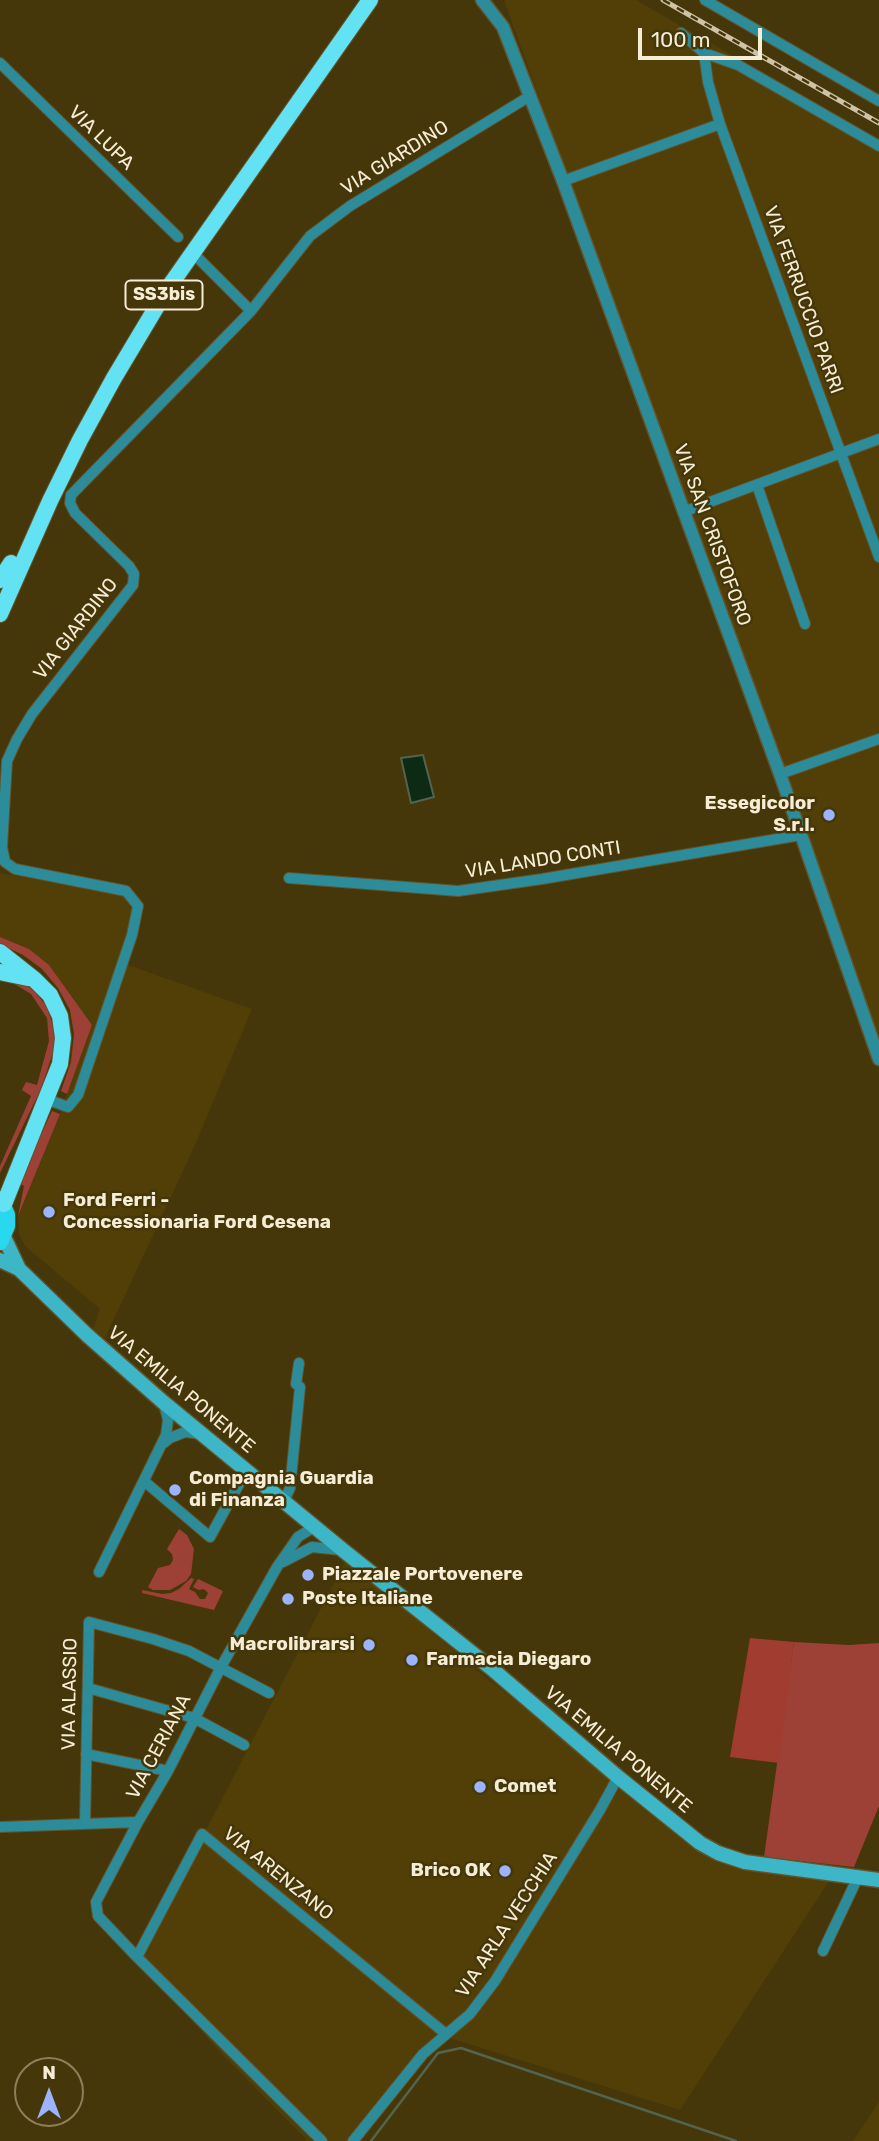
<!DOCTYPE html>
<style>
body{margin:0}
#map{position:relative;width:879px;height:2141px;overflow:hidden;background:#46370a;font-family:Rubik,sans-serif}
canvas{display:block}
.north{position:absolute;left:14px;top:2057px;width:70px;height:70px;box-sizing:border-box;background:#46370a;border:2px solid #8c805c;border-radius:50%;rotate:0deg;font-size:19px;font-weight:700;line-height:28px;text-align:center;color:#f6edd6}
.north::after{content:'';display:block;margin:auto;width:24px;height:32px;background:#9bb4fd;clip-path:polygon(50% 0,100% 100%,50% 72%,0 100%)}
.scale{position:absolute;left:638px;top:28px;width:124px;height:32px;box-sizing:border-box;border:4px solid #f6edd6;border-top:0;padding-left:9px;font-size:21px;line-height:24px;white-space:nowrap;color:#f6edd6;-webkit-text-stroke:5px #46370a;paint-order:stroke}
</style>
<div id="map">
<canvas width="879" height="2141"></canvas>
<div class="north">N</div>
<div class="scale">100 m</div>
</div>
<script>
const ctx = document.querySelector('canvas').getContext('2d');
ctx.lineJoin = 'round';
function paint(path, color) { ctx.fillStyle = color; ctx.fill(path, 'evenodd'); }
const shape = rows => new Path2D(rows.map(r => 'M' + r).join(''));
function stroke(path, color, width, dash) { ctx.strokeStyle = color; ctx.lineWidth = width; ctx.lineCap = dash ? 'butt' : 'round'; ctx.setLineDash(dash || []); ctx.stroke(path); }
function drawText(font, color, halo, rows, align = 'center') {
  ctx.font = font + ' Rubik,sans-serif'; ctx.lineWidth = 5; ctx.setLineDash([]); ctx.textBaseline = 'middle'; ctx.strokeStyle = halo; ctx.fillStyle = color; for (const [text, x, y, turn = 0] of rows) {
    ctx.save(); ctx.translate(x, y); ctx.rotate((+turn || 0) * Math.PI / 180); ctx.textAlign = isNaN(turn) ? turn : align; if (halo) ctx.strokeText(text, 0, 0); ctx.fillText(text, 0, 0); ctx.restore();
  }
}
paint(shape([
 [504,0,636,0,879,140,879,1047],
 [0,873,124,895,132,911,127,934,117,961,252,1009,194,1147,105,1338,93,1329,100,1309,25,1246,19,1234,18,1216,60,1114,92,1025,49,965,29,949,0,937],
 [346,1560,478,1671,696,1844,831,1878,680,2110,440,2035,375,2113,379,2117,358,2141,308,2141,222,2054,138,1961],
 [879,2102,879,2141,853,2141]
]), '#513f07');
paint(shape([
 [0,937,29,949,49,965,92,1025,67,1094,61,1091,71,1062,74,1034,70,1010,58,988,42,969,23,955,0,944],
 [0,976,17,980,32,988,47,1007,53,1026,55,1046,41,1089,0,1173,0,1166,31,1096,22,1090,26,1082,37,1085,49,1041,47,1018,31,994,13,983,0,980],
 [52,1111,60,1114,18,1216,24,1186,19,1183],
 [179,1529,187,1535,194,1549,191,1574,186,1581,170,1590,153,1590,148,1587,158,1568,170,1565,173,1560,172,1554,167,1549],
 [191,1578,194,1579,189,1589,195,1592,200,1599,205,1599,208,1593,204,1589,199,1590,193,1587,198,1579,223,1591,214,1610,142,1593,142,1590,162,1594,171,1593,179,1589],
 [794,1642,849,1645,879,1643,879,1806,854,1867,764,1857]
]), '#9d4136');
paint(shape([
 [750,1638,794,1642,779,1763,730,1757]
]), '#a13c31');
const water = shape([
 [423,755,434,797,411,803,401,758,423,755]
]);
paint(water, '#0d2a14');
stroke(water, '#53644e', 2);
stroke(shape([
 [371,2141,438,2053,461,2048,736,2141]
]), '#53644e', 2.5);
const minor = shape([
 [705,0,879,101],
 [681,33,704,53,738,65,879,146],
 [704,53,708,82,720,124,879,557],
 [0,63,178,237],
 [563,181,720,124],
 [198,258,251,311],
 [757,485,805,624],
 [683,512,879,439],
 [780,774,879,739],
 [289,878,458,891,542,879,801,835],
 [46,1099,68,1107,78,1095,132,935,138,906,126,891,15,869,5,862,2,847,7,761,17,739,32,714,133,585,134,574,129,566,75,513,70,503,71,495,251,311,310,236,350,206,530,96],
 [164,1443,170,1438,185,1432,202,1434],
 [144,1481,210,1537,239,1484],
 [284,1501,290,1488,300,1387,296,1384,299,1363],
 [283,1562,312,1547,341,1550],
 [99,1572,166,1435,168,1420,164,1404],
 [88,1688,194,1718,244,1745],
 [86,1754,168,1771],
 [85,1823,89,1622,153,1639,189,1651,269,1693],
 [0,1827,138,1822,168,1771,221,1667,277,1567,298,1537,314,1527],
 [823,1951,858,1877],
 [137,1957,98,1916,96,1902,138,1822],
 [322,2141,137,1957,202,1834,446,2034],
 [353,2141,423,2054,470,2014,495,1981,600,1810,618,1777]
]);
const tertiary = shape([
 [482,0,503,27,563,181,780,774,879,1059]
]);
const secondary = shape([
 [4,1237,19,1269],
 [0,1260,19,1269,87,1335,163,1402,344,1551,491,1668,618,1777,700,1843,718,1853,745,1862,879,1880]
]);
const primary = shape([
 [0,1199,7,1215,7,1226,0,1242]
]);
const trunk = shape([
 [0,580,11,563],
 [0,614,50,501,80,440,114,378,166,291,370,0],
 [0,952,34,979,50,995,60,1016,63,1038,60,1064,4,1204],
 [0,972,28,978]
]);
stroke(minor, '#62542b', 12);
stroke(tertiary, '#62542b', 15);
stroke(secondary, '#62542b', 17);
stroke(primary, '#62542b', 18);
stroke(trunk, '#62542b', 18);
stroke(minor, '#2c8c9a', 10);
stroke(tertiary, '#2c8c9a', 12);
stroke(secondary, '#3db6c8', 14);
stroke(primary, '#29d8ef', 16);
stroke(trunk, '#63e2f4', 16);
const rail = shape([
 [663,0,879,123]
]);
stroke(rail, '#cec3a7', 5);
stroke(rail, '#46370a', 2.5, [8]);
for (const [x, y, r, color] of [
 [829,815,7,"#9bb4fd"],
 [49,1212,7,"#9bb4fd"],
 [175,1490,7,"#9bb4fd"],
 [308,1575,7,"#9bb4fd"],
 [288,1599,7,"#9bb4fd"],
 [369,1645,7,"#9bb4fd"],
 [412,1660,7,"#9bb4fd"],
 [480,1787,7,"#9bb4fd"],
 [505,1871,7,"#9bb4fd"]
]) { const dot = new Path2D(); dot.arc(x, y, r, 0, 2 * Math.PI); ctx.fillStyle = color; ctx.fill(dot); stroke(dot, '#46370a', 2.5); }
for (const [x, y, w] of [
 [164,295,77]
]) { const box = new Path2D(); box.roundRect(x - w / 2, y - 14.5, w, 29, 5); ctx.fillStyle = '#46370a'; ctx.fill(box); stroke(box, '#f6edd6', 2); }
drawText('bold 18px', '#f6edd6', null, [
 ["SS3bis",164,295]
]);
drawText('19px', '#f6edd6', '#46370a', [
 ["VIA LUPA",101,138,44],
 ["VIA GIARDINO",395,158,-32],
 ["VIA FERRUCCIO PARRI",803,300,70],
 ["VIA SAN CRISTOFORO",712,535,70],
 ["VIA GIARDINO",76,629,-52],
 ["VIA LANDO CONTI",543,860,-9],
 ["VIA EMILIA PONENTE",181,1390,40],
 ["VIA ALASSIO",70,1694,-89],
 ["VIA CERIANA",159,1747,-62],
 ["VIA EMILIA PONENTE",618,1750,40],
 ["VIA ARENZANO",278,1874,39],
 ["VIA ARLA VECCHIA",507,1925,-57]
]);
drawText('bold 19px', '#f6edd6', '#46370a', [
 ["Essegicolor",815,804,"right"],
 ["S.r.l.",815,826,"right"],
 ["Ford Ferri -",63,1201],
 ["Concessionaria Ford Cesena",63,1223],
 ["Compagnia Guardia",189,1479],
 ["di Finanza",189,1501],
 ["Piazzale Portovenere",322,1575],
 ["Poste Italiane",302,1599],
 ["Macrolibrarsi",355,1645,"right"],
 ["Farmacia Diegaro",426,1660],
 ["Comet",494,1787],
 ["Brico OK",491,1871,"right"]
], 'left');
</script>
